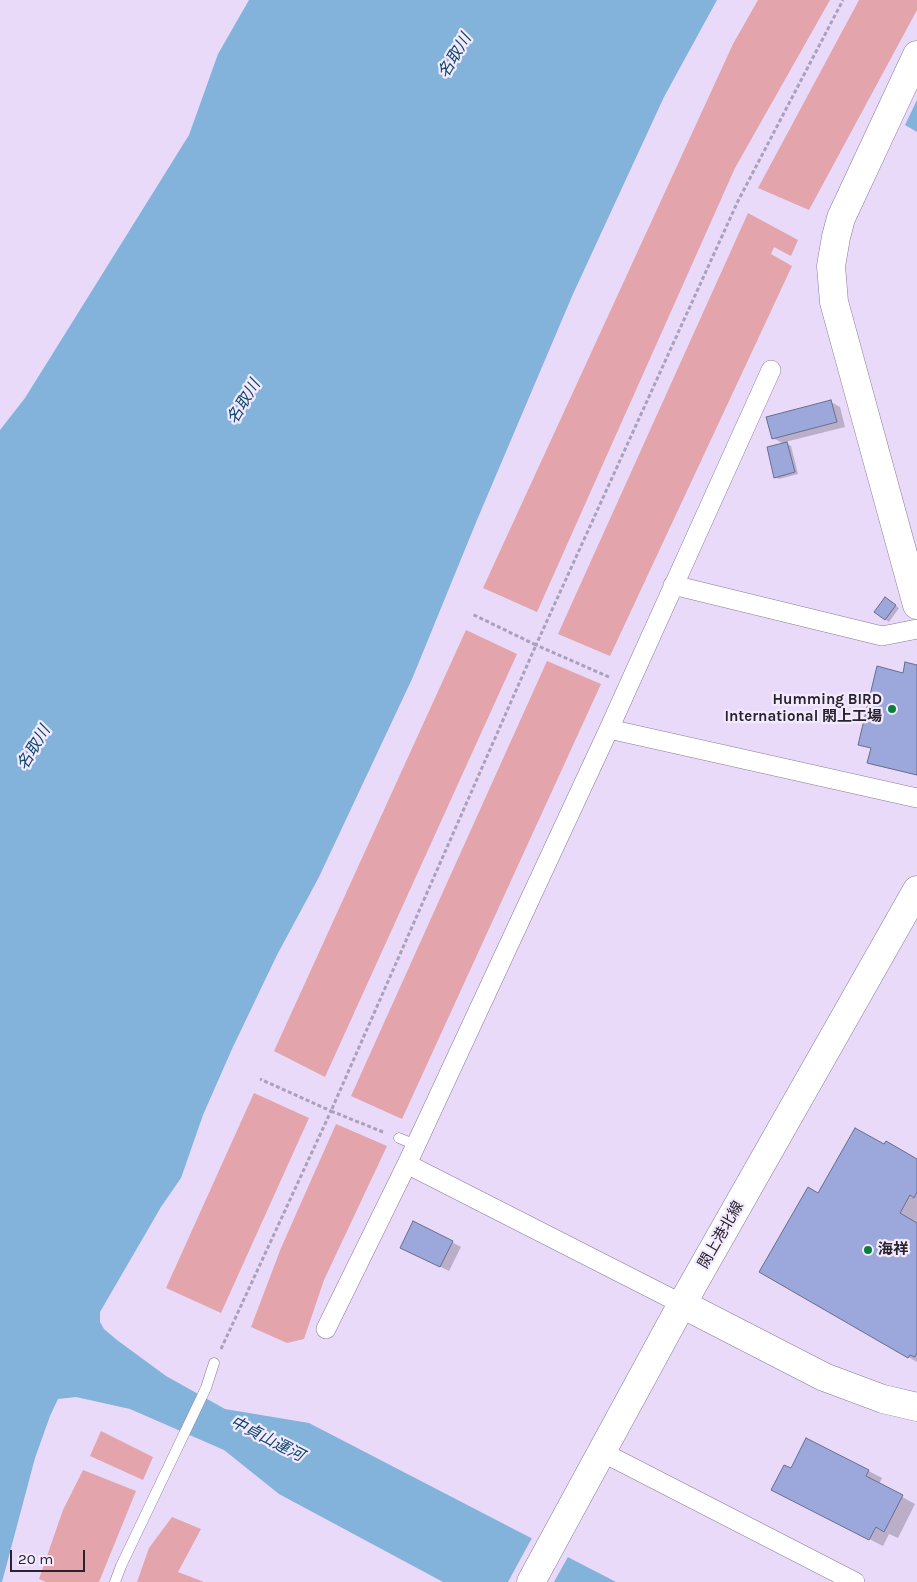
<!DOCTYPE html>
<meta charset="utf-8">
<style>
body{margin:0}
#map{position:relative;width:917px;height:1582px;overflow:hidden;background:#e9dafa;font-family:Karla,sans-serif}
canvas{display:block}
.scale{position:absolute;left:10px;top:1550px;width:75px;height:22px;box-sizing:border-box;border:2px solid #28232e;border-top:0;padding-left:6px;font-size:15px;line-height:18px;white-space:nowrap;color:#28232e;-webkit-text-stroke:4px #f3eafd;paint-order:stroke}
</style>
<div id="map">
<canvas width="917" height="1582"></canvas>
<div class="scale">20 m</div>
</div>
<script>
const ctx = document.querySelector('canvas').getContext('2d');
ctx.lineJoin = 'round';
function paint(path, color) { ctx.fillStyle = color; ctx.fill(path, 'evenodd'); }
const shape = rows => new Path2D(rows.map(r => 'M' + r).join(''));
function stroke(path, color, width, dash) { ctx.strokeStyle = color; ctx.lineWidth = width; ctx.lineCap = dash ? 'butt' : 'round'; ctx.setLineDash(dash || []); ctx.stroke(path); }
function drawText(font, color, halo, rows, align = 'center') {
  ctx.font = font + ' Karla,"Noto Sans JP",sans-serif'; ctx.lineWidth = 4.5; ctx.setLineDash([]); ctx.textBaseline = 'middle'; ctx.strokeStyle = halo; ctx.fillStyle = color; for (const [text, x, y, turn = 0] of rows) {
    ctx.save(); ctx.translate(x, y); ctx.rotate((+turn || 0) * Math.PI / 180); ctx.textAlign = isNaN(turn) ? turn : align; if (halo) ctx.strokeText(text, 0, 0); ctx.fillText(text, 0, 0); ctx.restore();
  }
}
paint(shape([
 [758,0,830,0,735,168,537,612,483,588,733,44],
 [859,0,917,0,917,10,809,210,758,188],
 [748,213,798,240,791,256,774,247,771,254,792,266,610,656,558,634],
 [466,630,517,654,325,1077,274,1051],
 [547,661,601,684,402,1119,351,1096],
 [254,1093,309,1118,221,1313,166,1288],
 [336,1124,387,1146,324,1280,304,1339,287,1343,251,1327,281,1248],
 [101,1431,153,1457,143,1480,90,1456],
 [83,1470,136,1491,99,1582,46,1582,39,1579,63,1510],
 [172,1517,201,1529,178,1572,204,1582,137,1582,149,1548]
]), '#e3a4ac');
paint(shape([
 [249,0,717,0,664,97,573,294,477,520,412,679,319,877,277,955,232,1049,203,1115,181,1178,161,1207,100,1312,100,1322,104,1329,117,1340,166,1376,225,1409,309,1423,616,1582,443,1582,279,1494,224,1450,130,1409,76,1397,58,1399,50,1416,35,1458,2,1582,0,1582,0,430,25,398,189,135,218,54],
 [917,100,917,132,905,125]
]), '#83b3db');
paint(shape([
 [533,1536,569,1555,554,1582,508,1582]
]), '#e9dafa');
paint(shape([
 [831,402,840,407,845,427,785,442,791,446,798,474,779,479,775,477,784,444,773,438],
 [889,601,899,608,889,622,875,612],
 [917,666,917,775,873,765,869,763,872,749,859,744,904,674],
 [884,1146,917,1160,917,1362,761,1272,819,1195],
 [452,1242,461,1247,449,1271,410,1252],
 [807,1439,882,1478,879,1484,915,1504,898,1538,889,1534,883,1546,786,1497,791,1470]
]), '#0003');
const building = shape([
 [831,400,837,422,772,439,766,417,831,400],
 [787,442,795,472,774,478,767,447,787,442],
 [885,597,896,605,885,620,874,612,885,597],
 [905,662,917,665,917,775,867,763,871,748,858,745,877,666,903,673,905,662],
 [855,1128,884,1144,886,1141,917,1159,917,1192,914,1198,910,1195,900,1213,917,1223,917,1353,915,1357,910,1355,908,1358,759,1272,808,1187,818,1193,855,1128],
 [413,1221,453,1241,440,1267,400,1248,413,1221],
 [806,1438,869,1470,866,1476,903,1495,884,1532,876,1527,869,1540,771,1490,784,1465,791,1468,806,1438]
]);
paint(building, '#9ca7dc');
stroke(building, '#686e8b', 1);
const lane = shape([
 [399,1138,416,1145],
 [115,1582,121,1566,206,1388,214,1363]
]);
const street = shape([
 [673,585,882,636,917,629],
 [609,729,917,798],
 [682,1304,407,1164,609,729,771,370],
 [326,1329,407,1164],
 [602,1452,855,1582]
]);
const secondary = shape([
 [917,55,841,218,836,237,831,266,834,302,917,605],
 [682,1304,824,1377,883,1399,917,1407],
 [531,1582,682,1304,917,890]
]);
stroke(lane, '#887a97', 11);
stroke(street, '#887a97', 20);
stroke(secondary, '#887a97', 29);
stroke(shape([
 [609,677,536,645,738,201,843,0],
 [383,1132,331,1111,536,645,472,614],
 [221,1349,331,1111,260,1079]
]), '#aba0b9', 3, [4, 2.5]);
stroke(lane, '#fff', 10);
stroke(street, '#fff', 19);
stroke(secondary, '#fff', 28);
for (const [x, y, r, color] of [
 [892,709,5,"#07813a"],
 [868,1250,5,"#07813a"]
]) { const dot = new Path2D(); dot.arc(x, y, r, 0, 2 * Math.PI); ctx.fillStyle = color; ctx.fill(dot); stroke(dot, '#f3eafd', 2); }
drawText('bold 15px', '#28232e', '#f3eafd', [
 ["Humming BIRD",882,700],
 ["International 閖上工場",882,717],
 ["海祥",878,1250,"left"]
], 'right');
drawText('15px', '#28232e', '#f3eafd', [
 ["閖上港北線",721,1235,-60]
]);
drawText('italic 16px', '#0d466d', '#f3eafd', [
 ["名取川",455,56,-59],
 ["名取川",244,402,-59],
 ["名取川",34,748,-59],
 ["中貞山運河",267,1439,27]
]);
</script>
